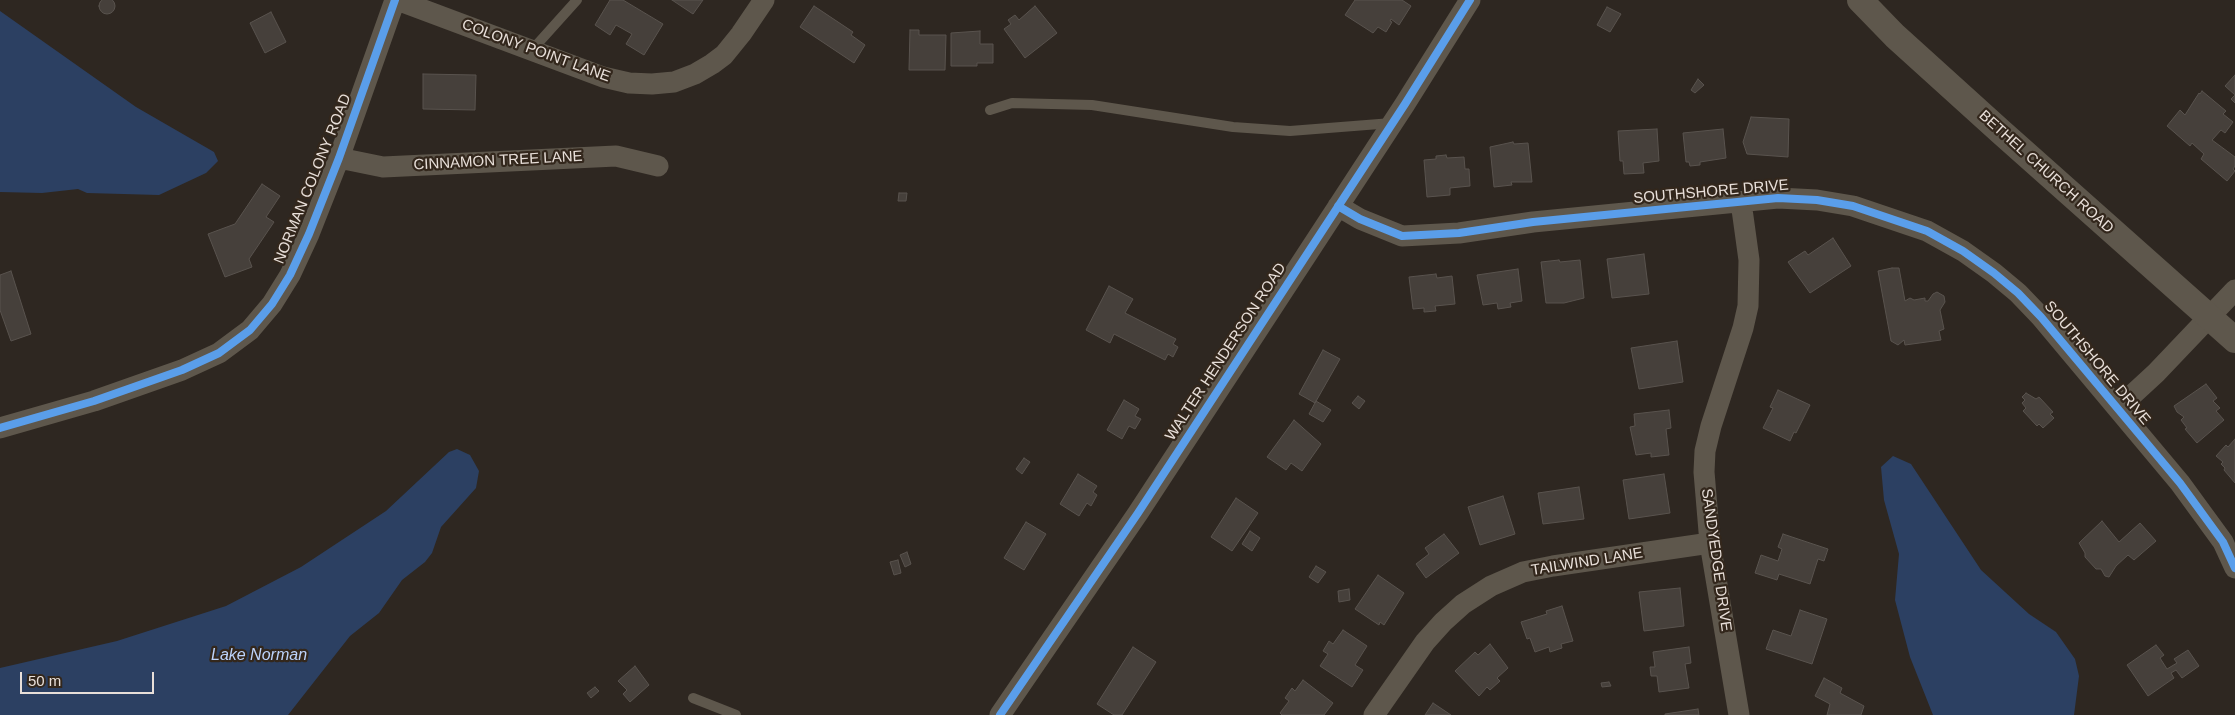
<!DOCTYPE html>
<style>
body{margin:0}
#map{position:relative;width:2235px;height:715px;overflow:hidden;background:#2e2721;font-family:Arial,sans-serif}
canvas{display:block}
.scale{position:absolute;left:20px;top:672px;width:134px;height:22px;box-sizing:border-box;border:2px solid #e8dfd9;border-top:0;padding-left:6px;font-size:15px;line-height:18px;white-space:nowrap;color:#e8dfd9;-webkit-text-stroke:4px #33271c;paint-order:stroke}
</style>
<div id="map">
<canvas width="2235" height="715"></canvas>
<div class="scale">50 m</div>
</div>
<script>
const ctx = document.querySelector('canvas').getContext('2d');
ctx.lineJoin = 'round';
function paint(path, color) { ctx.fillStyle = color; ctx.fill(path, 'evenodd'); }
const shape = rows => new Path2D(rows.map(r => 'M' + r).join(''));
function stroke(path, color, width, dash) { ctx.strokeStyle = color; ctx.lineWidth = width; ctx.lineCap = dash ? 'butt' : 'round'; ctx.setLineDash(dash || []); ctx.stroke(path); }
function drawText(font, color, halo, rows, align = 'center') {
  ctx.font = font + ' Arial,sans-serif'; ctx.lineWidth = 4.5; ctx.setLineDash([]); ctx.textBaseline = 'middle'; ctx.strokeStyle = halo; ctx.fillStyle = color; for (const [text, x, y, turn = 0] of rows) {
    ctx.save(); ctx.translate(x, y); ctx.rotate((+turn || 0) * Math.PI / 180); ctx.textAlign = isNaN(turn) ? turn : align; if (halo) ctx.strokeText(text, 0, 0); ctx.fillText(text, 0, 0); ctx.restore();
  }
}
paint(shape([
 [0,11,136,107,214,152,218,161,206,173,159,195,87,193,78,189,42,193,0,192],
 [457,449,470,455,479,471,476,488,441,527,432,553,425,562,402,580,379,613,350,636,288,715,0,715,0,668,117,641,226,606,301,567,386,511,449,452],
 [1893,456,1911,464,1981,570,2029,614,2056,632,2075,659,2079,676,2074,715,1933,715,1910,657,1895,600,1899,554,1884,500,1881,467]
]), '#2c4062');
const building = shape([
 '99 6a8 8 0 1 1 16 0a8 8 0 1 1-16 0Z',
 [610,0,623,0,663,24,644,55,626,44,632,34,616,25,610,35,595,25,610,0],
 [672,0,703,0,693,14,672,0],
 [1355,0,1402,0,1411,6,1399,25,1391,19,1390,21,1392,22,1386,32,1378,27,1373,33,1345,15,1355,0],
 [814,6,853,32,851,35,865,45,854,63,800,27,814,6],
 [1035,6,1057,33,1025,58,1004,29,1011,24,1008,20,1015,15,1019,20,1035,6],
 [1607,7,1621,14,1610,32,1597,25,1607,7],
 [271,12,286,42,265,53,250,23,271,12],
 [910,30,919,30,919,35,946,35,945,70,909,70,910,30],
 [980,31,980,44,993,44,993,63,977,63,977,66,951,66,951,33,980,31],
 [423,74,476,75,475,110,423,109,423,74],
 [2235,75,2235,103,2231,99,2235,95,2225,86,2235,75],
 [1698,79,1704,85,1695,93,1691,90,1698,79],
 [2202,91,2226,111,2223,114,2233,122,2225,133,2221,130,2212,140,2235,157,2235,166,2233,169,2235,171,2227,181,2201,159,2204,154,2192,143,2190,146,2167,126,2180,110,2185,115,2199,93,2200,94,2202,91],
 [1751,117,1789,119,1788,157,1747,154,1743,142,1751,117],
 [1657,129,1659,161,1643,163,1644,173,1624,174,1623,161,1620,161,1618,131,1657,129],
 [1723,129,1726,158,1700,162,1700,165,1690,166,1689,162,1686,162,1683,133,1723,129],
 [1513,142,1514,144,1528,143,1532,182,1511,182,1512,185,1494,187,1490,147,1513,142],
 [1446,155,1447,158,1464,157,1465,169,1469,169,1470,186,1450,188,1450,195,1427,197,1424,160,1436,159,1436,156,1446,155],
 [262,184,280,196,266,217,274,222,249,259,252,267,225,277,208,234,235,224,262,184],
 [899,193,907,193,906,201,898,201,899,193],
 [1833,238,1851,266,1810,293,1788,262,1805,251,1808,255,1833,238],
 [1644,254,1649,294,1612,298,1607,259,1644,254],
 [1559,260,1560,262,1580,260,1584,298,1564,303,1546,303,1541,262,1559,260],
 [1892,268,1899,268,1905,301,1910,298,1914,300,1925,298,1925,301,1928,301,1933,294,1937,292,1944,296,1945,302,1940,310,1944,329,1939,331,1941,340,1905,345,1904,340,1898,345,1891,341,1878,271,1892,268],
 [1518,269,1522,301,1510,303,1511,307,1498,309,1497,303,1483,305,1477,275,1518,269],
 [11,271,31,334,11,341,0,310,0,275,11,271],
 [1436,274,1437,278,1452,276,1455,304,1435,306,1436,311,1424,312,1424,308,1413,309,1409,277,1436,274],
 [1109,286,1133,299,1125,313,1176,339,1173,344,1178,347,1173,357,1168,354,1165,360,1114,334,1110,343,1086,330,1109,286],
 [1677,341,1683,382,1639,389,1631,348,1677,341],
 [1323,350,1340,359,1315,403,1299,394,1323,350],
 [2206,384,2217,398,2213,401,2220,408,2216,411,2224,420,2197,443,2185,429,2187,428,2181,420,2184,417,2177,412,2174,406,2206,384],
 [1778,390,1810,405,1796,433,1794,432,1790,441,1763,428,1773,408,1770,407,1778,390],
 [2026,393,2036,399,2039,397,2053,412,2050,414,2054,418,2043,428,2039,424,2037,426,2023,411,2026,408,2022,403,2025,400,2022,397,2026,393],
 [1358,396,1365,401,1359,409,1352,403,1358,396],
 [1124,400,1139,409,1135,416,1141,419,1135,429,1129,426,1122,439,1107,430,1124,400],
 [1316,401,1331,410,1323,422,1309,414,1316,401],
 [1669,410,1671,428,1666,429,1669,455,1651,457,1651,453,1636,455,1630,427,1635,426,1634,414,1669,410],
 [1294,420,1321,444,1302,471,1291,463,1286,470,1267,457,1294,420],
 [2235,439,2235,483,2224,470,2225,468,2221,464,2223,462,2216,456,2226,445,2228,447,2235,439],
 [1024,458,1030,462,1022,474,1016,469,1024,458],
 [1078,474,1097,486,1093,492,1097,495,1091,506,1087,503,1079,516,1060,504,1078,474],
 [1664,474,1670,513,1629,519,1623,480,1664,474],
 [1579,487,1584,519,1543,524,1538,493,1579,487],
 [1503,496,1515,534,1480,545,1468,507,1503,496],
 [1236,498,1258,513,1232,551,1211,537,1236,498],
 [2102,521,2119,542,2140,523,2156,541,2134,560,2128,555,2116,566,2109,577,2105,576,2101,569,2096,569,2085,557,2085,553,2079,543,2102,521],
 [1026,522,1046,534,1024,570,1004,558,1026,522],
 [1250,531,1260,538,1252,551,1242,544,1250,531],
 [1444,534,1459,553,1426,578,1416,564,1429,554,1425,548,1444,534],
 [1783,534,1828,549,1824,561,1818,559,1810,584,1779,574,1777,580,1755,573,1761,555,1778,561,1782,549,1778,547,1783,534],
 [907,552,911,564,905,567,900,555,907,552],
 [898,560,901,573,894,575,890,562,898,560],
 [1316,566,1326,572,1318,583,1309,577,1316,566],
 [1378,575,1404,593,1384,625,1380,622,1379,625,1355,609,1378,575],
 [1680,588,1684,626,1644,631,1639,592,1680,588],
 [1349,589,1350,600,1339,602,1338,591,1349,589],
 [1562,606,1573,641,1561,644,1562,648,1550,652,1549,647,1535,652,1530,638,1527,639,1521,622,1547,614,1546,611,1562,606],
 [1800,610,1827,619,1812,664,1766,649,1773,630,1791,636,1800,610],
 [1343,630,1367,646,1355,665,1363,670,1352,687,1320,666,1328,654,1323,651,1329,641,1333,644,1343,630],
 [1490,644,1508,668,1497,678,1500,681,1490,690,1487,687,1479,696,1455,671,1475,652,1478,655,1490,644],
 [2156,645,2164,655,2160,658,2167,669,2177,663,2174,659,2188,650,2199,666,2182,678,2176,670,2171,673,2174,678,2148,696,2127,665,2156,645],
 [1133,647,1156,662,1122,715,1114,715,1097,704,1133,647],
 [1689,647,1691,663,1685,664,1689,688,1659,692,1657,676,1651,676,1650,667,1655,667,1653,652,1689,647],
 [635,666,649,685,630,702,623,694,627,690,618,681,635,666],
 [1824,678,1842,688,1840,693,1864,706,1861,715,1827,715,1830,704,1815,696,1824,678],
 [1303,680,1333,703,1324,715,1282,715,1280,713,1289,701,1285,698,1292,688,1295,691,1303,680],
 [1609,682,1611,686,1602,687,1601,683,1609,682],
 [595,687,599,691,591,698,587,693,595,687],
 [1433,703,1451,715,1425,715,1433,703],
 [1698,709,1699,715,1665,715,1665,714,1698,709]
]);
paint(building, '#46403b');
stroke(building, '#59534e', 1);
stroke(shape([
 [532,50,577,0],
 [990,110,1012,103,1092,105,1233,127,1290,131,1392,123],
 [693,698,736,715]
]), '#5e574c', 10);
stroke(shape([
 [397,0,603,77,629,83,652,84,674,82,695,74,712,64,724,55,741,34,764,0],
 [339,158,383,167,616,156,658,166],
 [1338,206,1360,219,1402,236,1459,233,1533,222,1778,198,1817,200,1853,206,1927,231,1963,251,1994,273,2018,293,2041,317,2180,483,2223,542,2235,568],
 [2118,408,2156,373,2235,290],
 [0,428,94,401,182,370,219,353,250,330,272,304,290,275,309,234,339,158,395,0],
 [1000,715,1138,513,1405,104,1470,0],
 [1374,715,1425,642,1443,622,1463,604,1491,586,1523,572,1553,566,1710,543],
 [1739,715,1710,543,1704,472,1705,451,1711,426,1743,328,1748,306,1749,260,1741,202]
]), '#5e574c', 21);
stroke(shape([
 [1860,0,1895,36,2000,131,2235,340]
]), '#5e574c', 26);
stroke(shape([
 [1338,206,1360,219,1402,236,1459,233,1533,222,1778,198,1817,200,1853,206,1927,231,1963,251,1994,273,2018,293,2041,317,2180,483,2223,542,2235,568],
 [0,428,94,401,182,370,219,353,250,330,272,304,290,275,309,234,339,158,395,0],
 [1000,715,1138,513,1405,104,1470,0]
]), '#5a9eea', 8);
drawText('15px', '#e8dfd9', '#33271c', [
 ["COLONY POINT LANE",536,51,20],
 ["CINNAMON TREE LANE",498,161,-3],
 ["BETHEL CHURCH ROAD",2046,172,42],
 ["NORMAN COLONY ROAD",313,179,-68],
 ["SOUTHSHORE DRIVE",1711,192,-5],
 ["WALTER HENDERSON ROAD",1226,352,-57],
 ["SOUTHSHORE DRIVE",2097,363,50],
 ["SANDYEDGE DRIVE",1716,560,82],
 ["TAILWIND LANE",1587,562,-9]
]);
drawText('italic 16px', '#bcd3fb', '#33271c', [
 ["Lake Norman",259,656]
]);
</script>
